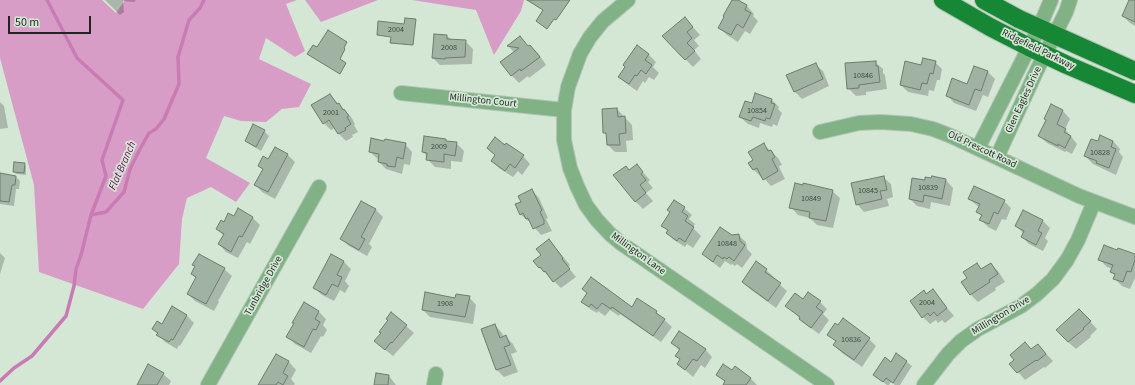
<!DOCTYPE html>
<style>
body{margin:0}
#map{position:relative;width:1135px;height:385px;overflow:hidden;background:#d4e7d5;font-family:"Source Sans 3",sans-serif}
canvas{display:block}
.scale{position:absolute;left:8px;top:16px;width:83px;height:18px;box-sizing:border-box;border:2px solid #1f2620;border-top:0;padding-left:5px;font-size:12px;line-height:14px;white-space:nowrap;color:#1f2620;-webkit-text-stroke:3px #d4e7d5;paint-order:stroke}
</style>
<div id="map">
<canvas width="1135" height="385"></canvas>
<div class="scale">50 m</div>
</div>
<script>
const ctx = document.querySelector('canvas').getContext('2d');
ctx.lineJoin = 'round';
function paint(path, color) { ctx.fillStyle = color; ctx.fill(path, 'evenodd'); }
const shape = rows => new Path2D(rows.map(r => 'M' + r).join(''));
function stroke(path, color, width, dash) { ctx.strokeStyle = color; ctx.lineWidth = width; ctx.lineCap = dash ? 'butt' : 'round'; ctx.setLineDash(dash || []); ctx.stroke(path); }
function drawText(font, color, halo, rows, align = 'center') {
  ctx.font = font + ' "Source Sans 3",sans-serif'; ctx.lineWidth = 3.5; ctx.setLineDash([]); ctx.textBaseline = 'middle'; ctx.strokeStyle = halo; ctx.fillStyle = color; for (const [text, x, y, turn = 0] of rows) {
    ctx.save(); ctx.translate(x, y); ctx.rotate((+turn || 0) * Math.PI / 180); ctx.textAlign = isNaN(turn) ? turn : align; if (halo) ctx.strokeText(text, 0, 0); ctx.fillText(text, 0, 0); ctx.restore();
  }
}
paint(shape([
 [0,0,102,0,116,13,125,0,297,0,286,4,305,51,295,57,266,38,259,59,311,84,299,107,282,109,266,122,241,121,224,116,206,158,250,183,236,202,211,187,187,198,182,219,179,264,143,309,39,272,34,185,0,58],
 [305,0,378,0,321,22],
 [412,0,524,0,521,11,494,55,476,10]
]), '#d89dc7');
paint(shape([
 [105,0,136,0,134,2,123,1,124,12,120,15],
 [733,0,736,0,747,6,754,14,753,16,758,21,750,34,745,31,738,42,727,35,719,28],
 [1130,0,1135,0,1135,26,1130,23,1123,16],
 [692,26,700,35,694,40,699,46,694,50,701,59,693,67,663,36],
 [435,35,447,36,452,40,465,41,473,49,472,64,440,65,433,58],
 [520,37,529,47,530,46,538,53,546,65,529,78,528,76,519,83,511,75,514,52,508,46],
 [637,47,649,55,656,62,653,67,659,73,654,80,649,77,645,83,643,81,637,91,627,84,619,77],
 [875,62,883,69,883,73,885,75,887,89,866,92,866,95,856,96,848,88],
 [935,62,942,69,940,80,937,80,934,91,929,90,928,96,908,92,901,85,922,67],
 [815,64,823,71,829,86,802,99,794,91],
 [975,67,988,72,995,79,988,97,983,95,976,111,954,103,947,95,968,85],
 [330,95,351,117,355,124,354,125,358,132,352,135,353,137,346,141,339,134,335,128,331,130,324,123],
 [772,100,779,107,778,109,782,113,777,126,773,124,772,127,760,123,759,128,748,124,740,117,752,104],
 [0,102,4,106,8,128,0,129],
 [1052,106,1063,111,1070,119,1065,129,1077,144,1072,154,1066,151,1065,152,1047,143,1039,136,1047,121,1045,119],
 [617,109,632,125,633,140,626,141,627,152,615,152,608,145,607,135,604,132],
 [264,131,269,136,261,151,251,145,246,140],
 [445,140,448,143,456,143,464,151,462,162,451,161,451,169,435,167,427,159,428,157,423,152],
 [1113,141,1120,149,1119,152,1123,157,1116,175,1093,164,1085,156,1098,143],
 [384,142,405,144,412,152,410,165,404,164,402,174,386,169,379,162,379,160,370,152],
 [507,144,523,156,530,164,522,175,518,171,513,177,499,168,492,161,496,156,488,148,505,146],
 [764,145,778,158,782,165,779,166,780,169,785,179,771,186,762,176,761,177,753,169,754,160],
 [276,148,288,155,295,162,275,199,262,192,255,184,263,170,259,166,269,161],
 [24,164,26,166,26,175,16,174,14,172],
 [637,166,650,180,648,182,653,188,646,193,653,201,643,209,635,201,626,167,630,171],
 [0,174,15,176,20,181,19,189,16,189,14,206,0,204],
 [883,177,891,184,893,197,887,199,889,206,864,212,857,204],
 [946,180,953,188,950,206,931,202,930,209,917,206,910,199,925,181],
 [532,190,539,198,548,218,546,219,552,231,541,235,529,221,528,221,520,214,522,202],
 [832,191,840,198,833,228,817,225,810,218,798,215,791,207],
 [969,199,1004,201,1011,208,1006,220,1002,219,996,231,988,227,981,220,982,217,978,212,980,208],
 [361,202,376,210,383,217,369,244,372,247,367,256,349,246,341,239],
 [684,208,692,215,689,219,695,224,693,228,701,236,693,248,687,244,685,247,674,240,667,233,668,231,663,226,671,213,668,210],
 [238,209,253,218,260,225,250,244,247,242,238,258,226,252,219,244,224,236,217,229,224,223,234,217],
 [1043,221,1050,228,1045,238,1048,241,1043,251,1029,244,1022,237,1024,234,1016,226],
 [738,235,746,242,747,249,752,254,742,268,737,264,735,266,732,264,731,265,725,261,720,268,711,261,703,254],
 [549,240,570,265,568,267,576,277,561,288,539,267,542,255],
 [0,253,5,258,0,274],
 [332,255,344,262,351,269,345,281,349,286,345,293,340,290,334,301,322,295,314,288],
 [1135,255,1135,278,1130,289,1122,286,1115,279,1115,276,1112,272,1113,269,1107,267,1100,260],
 [991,264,998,271,1005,282,995,288,996,290,978,302,971,295,963,283,969,278,977,265,982,270],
 [194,265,224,269,232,276,218,301,219,302,214,311,195,301,188,294,196,278,192,274,196,267],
 [766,270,774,277,773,279,787,291,776,308,750,289,743,282],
 [583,289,632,308,656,312,672,327,661,342,620,314,619,316,610,310,605,316,598,311,597,313,590,309,583,301,588,294],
 [933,291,954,316,945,323,942,320,938,323,936,320,930,324,923,317,927,295],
 [469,297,476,305,473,324,430,317,423,310,456,299],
 [803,300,820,302,827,309,823,314,829,320,819,334,808,326,787,306],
 [304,304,319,312,326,319,323,325,327,330,323,337,321,336,311,353,295,344,288,337],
 [186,315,194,323,180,346,179,345,177,349,165,342,153,329],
 [1086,317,1097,329,1090,336,1091,337,1076,349,1068,342],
 [495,325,502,333,504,337,506,337,513,344,517,352,511,354,518,372,504,377,497,370,482,330],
 [406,326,414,333,393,356,383,348],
 [838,326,869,339,876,346,862,367,842,353,834,345,836,342,829,335],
 [672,343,705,349,712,357,705,368,701,365,693,377,678,364,681,360,680,351],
 [1038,345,1053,361,1045,368,1044,367,1025,380,1011,364],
 [276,355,289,362,296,370,291,379,295,384,294,385,260,385],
 [897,355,912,366,900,385,895,385,891,382,889,385,887,385,874,375,891,363],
 [733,371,750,378,757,385,725,385,726,383,717,374],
 [163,374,171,381,169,385,139,385],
 [377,374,389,376,396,385,375,385]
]), '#0003');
stroke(shape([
 [47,0,77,58,123,100,102,160,106,176,91,215],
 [0,381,14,368,32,356,66,316,74,286,76,269,81,255,91,215,106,212,124,192,130,169,140,149,149,133,156,129,164,119,179,84,178,57,189,20,200,8,204,0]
]), '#c97cb4', 3.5);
const building = shape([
 [527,0,570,0,556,20,554,19,547,29,536,21,543,10,527,0],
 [732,0,738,0,747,5,745,10,751,13,743,28,737,24,731,35,718,28,724,17,723,16,732,0],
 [1129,0,1135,0,1135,22,1122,16,1129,0],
 [685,17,693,27,687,32,692,38,687,43,695,51,685,60,662,36,685,17],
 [405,18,416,19,413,45,390,43,391,37,377,35,378,21,404,24,405,18],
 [328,30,347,42,344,48,345,49,340,59,346,63,340,74,307,54,313,45,317,47,328,30],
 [434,34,447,35,447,39,466,40,465,57,445,58,445,59,432,58,434,34],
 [520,36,528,46,530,45,540,57,521,71,520,69,511,76,500,62,519,48,507,46,520,36],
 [637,45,649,54,645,60,652,65,646,74,641,70,637,76,635,75,629,84,618,77,625,67,623,65,637,45],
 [923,58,936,61,933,74,930,73,927,84,922,83,920,90,900,85,905,61,921,65,923,58],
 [876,61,876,66,878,66,880,82,859,85,859,88,847,89,845,63,876,61],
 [816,63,823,79,794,92,786,75,816,63],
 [974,66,988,71,981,91,975,89,969,105,946,96,952,78,967,84,974,66],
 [755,93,772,99,771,103,775,104,770,119,766,118,765,121,753,117,751,121,739,117,745,101,752,103,755,93],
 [330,94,337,104,339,103,343,110,344,109,349,116,347,117,351,124,345,128,346,130,338,134,329,120,323,124,311,105,330,94],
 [1051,104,1063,110,1057,124,1066,129,1064,132,1071,136,1065,148,1058,144,1058,146,1038,136,1046,120,1044,119,1051,104],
 [617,108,618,117,625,116,626,133,619,134,620,145,607,145,606,133,603,133,602,109,617,108],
 [253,124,265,130,256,147,245,141,253,124],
 [1100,135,1113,141,1111,147,1116,149,1109,168,1096,163,1097,161,1084,156,1091,139,1098,141,1100,135],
 [424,136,446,139,446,141,457,142,455,156,444,154,444,162,426,160,427,153,422,152,424,136],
 [495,137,505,145,506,143,524,155,515,168,510,164,505,171,491,161,495,155,487,148,495,137],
 [371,138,384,141,385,139,406,143,403,159,397,157,395,167,387,166,387,164,378,162,379,154,369,152,371,138],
 [764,143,768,151,771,150,775,157,772,159,778,171,763,180,757,168,753,170,748,163,753,160,748,152,764,143],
 [275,147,288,154,268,192,254,185,263,169,258,166,263,156,268,159,275,147],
 [14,162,25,163,24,173,13,172,14,162],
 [637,164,643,172,641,174,646,180,640,185,646,193,635,202,613,175,626,166,629,170,637,164],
 [0,173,16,176,15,185,12,185,9,202,0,201,0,173],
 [884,176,887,190,880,191,882,199,856,205,851,183,884,176],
 [932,176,946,179,942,199,924,195,923,202,909,199,912,178,925,180,925,177,931,178,932,176],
 [795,183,803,185,803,183,833,190,826,221,809,218,810,212,789,208,795,183],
 [974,186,1005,200,998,214,994,212,989,224,979,220,982,215,976,212,980,204,968,199,974,186],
 [532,189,542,210,540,212,544,220,544,224,533,229,528,218,526,219,523,213,520,215,515,204,521,202,518,196,532,189],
 [674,200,685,207,682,212,688,216,685,221,694,227,685,242,679,238,677,241,666,233,668,230,661,226,670,212,667,210,674,200],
 [361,201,376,209,361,237,365,239,359,250,340,239,361,201],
 [238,208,253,217,242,237,239,236,231,252,218,244,224,234,216,229,221,220,224,222,228,213,234,216,238,208],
 [1023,210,1043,220,1038,231,1042,233,1036,245,1021,237,1024,231,1015,226,1023,210],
 [720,227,732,235,739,234,740,241,745,245,734,261,729,257,727,259,724,257,723,259,717,255,713,262,702,254,720,227],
 [549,239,563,258,562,259,570,269,553,282,545,271,544,272,540,267,539,268,533,261,541,255,536,249,549,239],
 [1104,245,1117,250,1118,248,1135,254,1135,260,1131,272,1127,271,1123,282,1113,279,1115,274,1110,272,1113,265,1098,260,1104,245],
 [199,254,225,268,206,304,187,294,196,277,191,274,195,266,192,265,199,254],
 [331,254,344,261,337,275,342,277,338,287,332,284,326,295,313,288,331,254],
 [756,261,767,269,765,272,781,283,768,301,742,282,756,261],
 [977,263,981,269,991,263,998,274,989,280,990,282,970,295,961,282,967,278,963,272,977,263],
 [591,277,632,307,637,298,657,311,656,313,665,319,653,336,612,307,611,309,602,303,597,309,591,304,589,307,581,302,587,293,582,289,591,277],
 [933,289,947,308,937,316,934,312,930,316,928,313,922,318,910,301,924,290,926,294,933,289],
 [425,292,455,298,456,294,470,296,465,317,422,310,425,292],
 [808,292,821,301,816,307,823,312,811,328,799,319,800,317,785,306,795,293,803,299,808,292],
 [304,302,319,311,315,319,320,322,316,330,313,329,304,347,286,337,294,323,292,323,304,302],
 [172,306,187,315,173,340,171,339,169,342,156,335,158,333,152,329,157,321,162,324,172,306],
 [1079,309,1091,321,1083,328,1084,329,1068,342,1056,330,1079,309],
 [391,312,407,325,392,343,391,342,385,350,374,341,381,333,379,332,388,320,386,319,391,312],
 [843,318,870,338,854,360,833,345,836,341,827,335,835,323,838,325,843,318],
 [495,324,500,338,506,335,510,345,504,347,511,365,496,370,481,329,495,324],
 [679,331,706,349,697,361,693,359,685,370,677,364,680,359,675,356,680,349,671,343,679,331],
 [1025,342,1031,349,1038,344,1046,354,1037,361,1036,360,1017,373,1009,364,1014,360,1010,355,1025,342],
 [896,353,907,361,893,383,886,378,883,382,873,375,885,357,891,362,896,353],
 [276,354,289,361,283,373,288,376,283,385,278,382,276,385,258,385,276,354],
 [148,364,164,373,157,385,137,385,148,364],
 [723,364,732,370,735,366,751,378,746,385,723,385,725,381,716,375,723,364],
 [376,373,389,375,388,385,374,385,376,373]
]);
paint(building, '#a0b2a1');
stroke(building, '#6c7d6d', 1);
const minor = shape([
 [628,0,603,21,590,37,580,54,568,87,564,110,564,140,570,168,577,186,586,205,597,220,610,234,622,244,827,385],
 [401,93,564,110],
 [820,132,859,123,880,122,911,124,933,129,951,136,1079,196,1135,217],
 [978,148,1039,28,1051,0],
 [997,157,1037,70,1066,12,1070,0],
 [208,385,319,187],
 [434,385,436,374],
 [924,385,948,354,961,341,978,329,1021,306,1037,294,1053,279,1067,260,1078,240,1094,202]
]);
const major = shape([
 [943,0,990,27,1029,47,1067,65,1135,94],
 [984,0,1019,19,1135,71]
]);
stroke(minor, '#b3c4b4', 16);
stroke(major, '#b3c4b4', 20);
stroke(minor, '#81b286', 14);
stroke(major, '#168735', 18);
drawText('8px', '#3f4940', null, [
 ["2004",396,30],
 ["2008",449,48],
 ["10846",863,76],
 ["10854",757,111],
 ["2001",331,113],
 ["2009",439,147],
 ["10828",1100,153],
 ["10839",928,188],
 ["10845",868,191],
 ["10849",811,199],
 ["10848",727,244],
 ["2004",927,303],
 ["1908",445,304],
 ["10836",851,340]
]);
drawText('10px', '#1f2620', '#d4e7d5', [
 ["Ridgefield Parkway",1038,50,26],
 ["Glen Eagles Drive",1024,100,-65],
 ["Millington Court",483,101,6],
 ["Old Prescott Road",982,150,25],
 ["Millington Lane",638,254,36],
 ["Tunbridge Drive",264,286,-61],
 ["Millington Drive",1001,316,-31]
]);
drawText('italic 11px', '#690858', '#d4e7d5', [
 ["Flat Branch",123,166,-66]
]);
</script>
